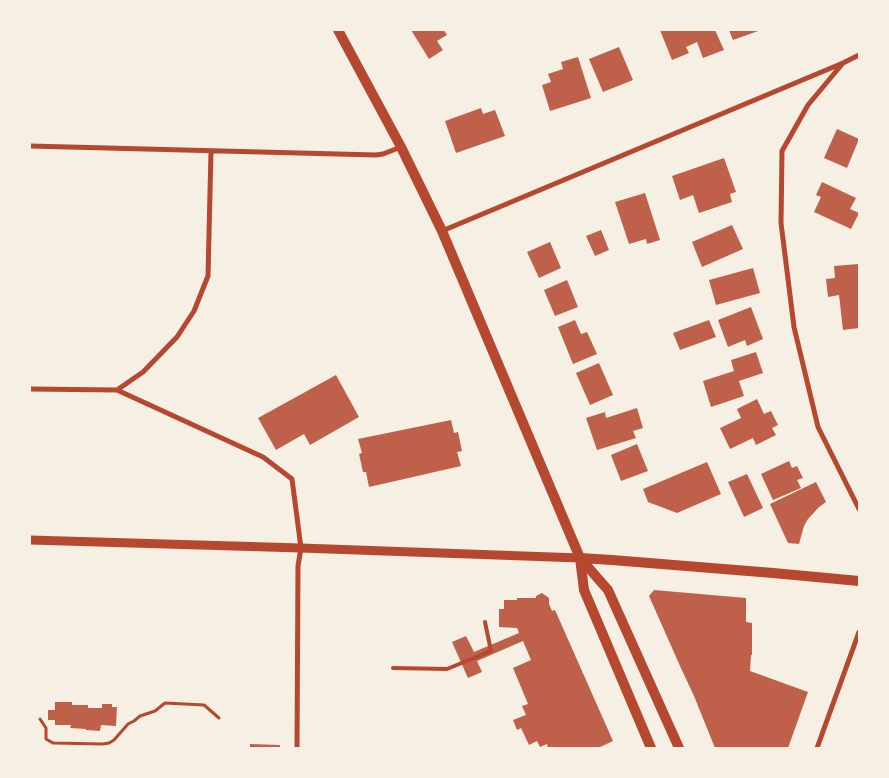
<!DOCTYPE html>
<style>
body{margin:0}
#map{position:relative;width:889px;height:778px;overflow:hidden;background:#f6efe4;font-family:Signika,sans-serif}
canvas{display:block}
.frame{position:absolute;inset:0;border:31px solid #f6efe4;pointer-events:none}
</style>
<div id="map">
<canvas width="889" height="778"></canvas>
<div class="frame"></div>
</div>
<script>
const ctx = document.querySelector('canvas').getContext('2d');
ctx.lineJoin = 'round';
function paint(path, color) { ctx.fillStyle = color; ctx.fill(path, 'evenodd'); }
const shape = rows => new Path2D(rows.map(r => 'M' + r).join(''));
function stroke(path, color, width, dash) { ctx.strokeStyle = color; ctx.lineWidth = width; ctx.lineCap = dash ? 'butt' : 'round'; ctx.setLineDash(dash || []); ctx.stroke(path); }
paint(shape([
 [411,30,444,30,447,35,437,41,443,50,429,59],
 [660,30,715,30,724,50,703,58,697,42,686,47,689,53,672,60],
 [729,30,761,30,733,40],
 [619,47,633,80,603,92,589,59],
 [578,57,591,98,550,111,542,85,551,82,548,74,563,69,561,62],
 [481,108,483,114,495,110,505,136,456,153,445,121],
 [837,129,859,139,847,168,824,158],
 [724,158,736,192,730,194,732,202,699,213,693,195,680,200,672,176],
 [822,182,856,198,850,209,859,213,851,229,814,212,821,197,816,195],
 [645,193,660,240,647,244,646,239,629,244,615,202],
 [732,225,743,249,702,267,692,242],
 [601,230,609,250,595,256,586,236],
 [550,242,561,268,539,278,527,252],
 [859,264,859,328,843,330,839,295,828,297,826,279,835,278,834,266],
 [753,268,760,293,716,305,709,280],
 [567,280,578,307,555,316,544,290],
 [751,307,763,339,747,346,745,340,728,347,718,320],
 [575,320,581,334,587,332,597,354,573,364,558,327],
 [709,320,716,337,680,350,673,333],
 [756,352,763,373,739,381,744,396,711,407,703,381,734,371,731,360],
 [599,363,613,395,590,405,576,373],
 [336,375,359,417,310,445,304,434,276,450,258,418],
 [757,399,764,414,771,411,778,425,772,428,776,435,756,445,753,438,730,449,720,428,741,418,737,409],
 [637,408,643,428,633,431,636,438,597,450,586,418,605,412,606,418],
 [451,420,454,433,458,432,462,451,457,452,461,466,369,487,366,472,363,472,359,454,362,453,358,439],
 [637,444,648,471,621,481,611,455],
 [789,461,792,468,797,466,803,478,797,480,801,488,773,500,761,474],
 [707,462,721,494,677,513,648,502,643,489],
 [747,474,763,508,744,517,728,482],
 [816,482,826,502,819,507,808,519,804,526,799,544,788,543,770,504],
 [654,590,746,598,746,622,752,623,752,655,751,655,750,671,808,692,788,748,715,748,694,696,680,666,649,596],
 [542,593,549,598,549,604,552,611,555,610,613,741,598,748,548,748,547,744,540,747,537,741,529,745,521,728,517,730,513,720,526,715,522,706,528,704,513,668,531,660,523,641,477,661,482,672,468,678,452,642,466,636,474,652,519,633,517,628,499,627,499,609,504,609,504,600,517,600,517,598,536,598,536,596],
 [55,702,72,702,72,705,88,705,88,708,102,708,102,704,112,704,112,707,117,707,116,726,101,725,100,731,86,730,86,729,70,728,71,725,55,725,55,720,48,720,48,710,55,710],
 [250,744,280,745,280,748,250,748]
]), '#bf614a');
stroke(shape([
 [40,719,46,728,46,739,53,743,103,744,109,743,114,740,128,724,134,721,140,716,155,711,165,703,204,705,219,718]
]), '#b5482f', 3);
stroke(shape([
 [393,668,447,669,491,651,485,622]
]), '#b5482f', 4);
stroke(shape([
 [843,63,808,105,782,151,781,223,794,327,818,427,859,509],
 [30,146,376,155,383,154,401,147],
 [442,231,843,63,859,55],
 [30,389,117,390,143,372,177,337,194,311,208,276,211,151],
 [117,390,263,457,292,479,301,548,298,566,297,748],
 [817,748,859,632]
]), '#b5482f', 5);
stroke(shape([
 [30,540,301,548,580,558]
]), '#b5482f', 9);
stroke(shape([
 [338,30,401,147,442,231,580,558,584,590,651,748],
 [580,558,612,560,773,573,859,581],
 [580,558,608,590,679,748]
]), '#b5482f', 10);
</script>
